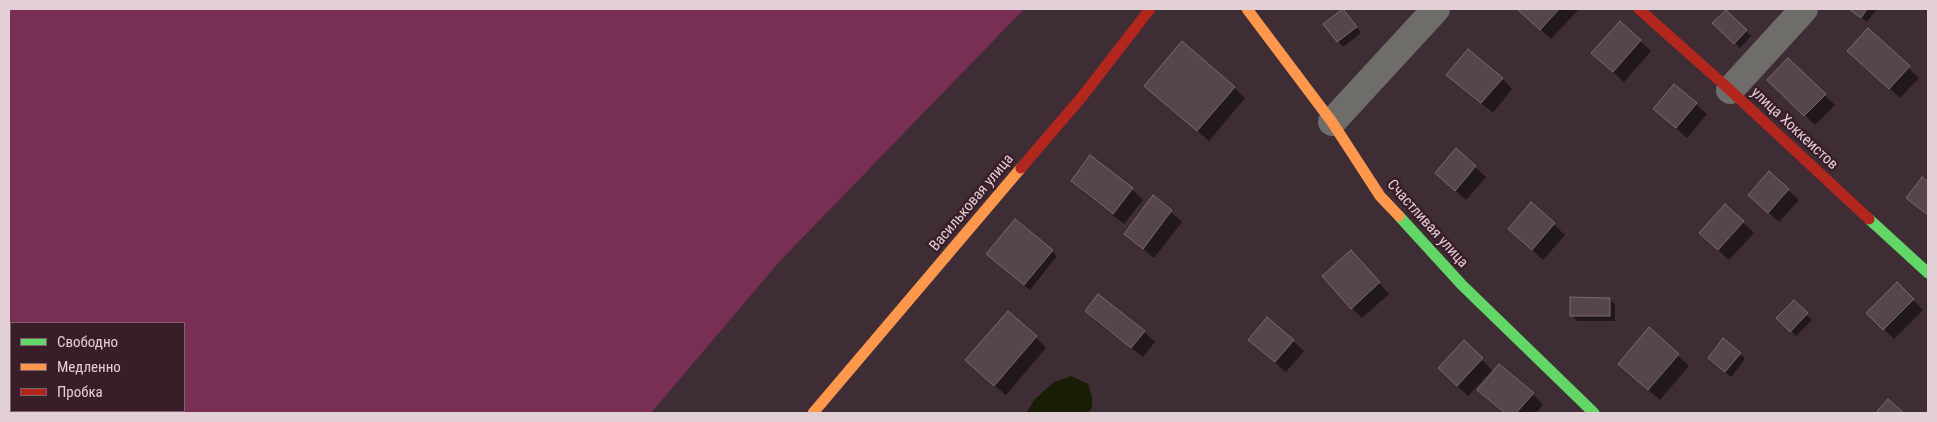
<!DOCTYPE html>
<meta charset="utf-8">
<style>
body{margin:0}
#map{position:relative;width:1937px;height:422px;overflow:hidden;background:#3e2d34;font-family:"Roboto Condensed",sans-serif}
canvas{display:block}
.frame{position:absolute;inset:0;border:10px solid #e3cfd6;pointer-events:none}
.legend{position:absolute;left:10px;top:322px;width:175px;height:90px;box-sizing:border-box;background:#391d29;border:1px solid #7d646e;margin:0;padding:6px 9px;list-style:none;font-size:15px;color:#e3cfd6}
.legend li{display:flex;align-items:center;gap:10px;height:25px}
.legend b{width:25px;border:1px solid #7d646e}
</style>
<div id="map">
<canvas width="1937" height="422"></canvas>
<div class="frame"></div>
<ul class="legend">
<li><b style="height:6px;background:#63d668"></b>Свободно</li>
<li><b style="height:6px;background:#ff974d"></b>Медленно</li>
<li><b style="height:6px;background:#b3261e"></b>Пробка</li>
</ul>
</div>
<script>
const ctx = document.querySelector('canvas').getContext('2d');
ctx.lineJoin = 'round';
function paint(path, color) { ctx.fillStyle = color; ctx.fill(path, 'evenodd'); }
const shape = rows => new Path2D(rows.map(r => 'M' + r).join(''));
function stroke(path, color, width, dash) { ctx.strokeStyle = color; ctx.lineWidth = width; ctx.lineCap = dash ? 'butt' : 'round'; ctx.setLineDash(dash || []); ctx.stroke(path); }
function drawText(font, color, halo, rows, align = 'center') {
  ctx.font = font + ' "Roboto Condensed",sans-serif'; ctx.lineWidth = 5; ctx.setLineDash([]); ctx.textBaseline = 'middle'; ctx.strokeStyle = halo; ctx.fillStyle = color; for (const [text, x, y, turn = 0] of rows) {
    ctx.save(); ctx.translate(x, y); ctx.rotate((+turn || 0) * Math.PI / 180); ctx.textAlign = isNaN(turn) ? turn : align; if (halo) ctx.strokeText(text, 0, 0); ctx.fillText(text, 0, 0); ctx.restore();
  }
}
paint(shape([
 [9,9,1024,9,779,262,651,413,9,413],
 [11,323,184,323,184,411,11,411]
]), '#782f53');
paint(shape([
 [1071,376,1088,384,1092,397,1092,408,1088,413,1026,413,1035,399,1054,382]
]), '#181d05');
paint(shape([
 [1518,9,1579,9,1551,39],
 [1850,9,1877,9,1867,22],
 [1726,11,1751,36,1740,48,1714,23],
 [1348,16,1361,33,1343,47,1338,41],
 [1620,23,1651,51,1624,82,1593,53],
 [1868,30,1919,78,1900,98,1860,61],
 [1788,60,1835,105,1815,125,1769,80],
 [1502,78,1512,89,1493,113,1459,85],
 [1146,86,1234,87,1245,98,1209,141],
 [1696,104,1707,114,1687,138,1655,109],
 [1456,150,1486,177,1466,200,1447,183],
 [1091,157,1132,189,1143,200,1124,224,1083,192,1072,181],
 [1922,179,1928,183,1928,216,1908,198],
 [1788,190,1799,200,1779,222,1749,195],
 [1153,197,1182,222,1154,258,1125,234],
 [1532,204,1565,235,1543,260,1510,229],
 [1725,205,1754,233,1729,260,1711,243],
 [1052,251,1057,256,1030,290,993,259],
 [1361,263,1389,294,1362,318,1352,308],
 [1897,284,1923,310,1894,339,1868,313],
 [1609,299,1615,304,1615,321,1577,321,1572,315],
 [1794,301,1812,320,1796,336,1778,318],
 [1086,311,1144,332,1155,342,1143,357,1097,322],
 [1649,329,1689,366,1660,400,1630,374],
 [1036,337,1046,348,1006,395,977,371],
 [1293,341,1304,351,1286,372,1261,350],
 [1464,342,1492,370,1468,396,1450,379],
 [1740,353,1745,359,1731,377,1715,363],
 [1479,390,1533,394,1543,405,1536,413,1505,413]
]), '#0007');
const building = shape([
 [1343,9,1357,27,1337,42,1323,24,1343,9],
 [1517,9,1559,9,1540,30,1517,9],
 [1849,9,1867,9,1861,18,1849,9],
 [1726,10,1747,30,1734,44,1712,23,1726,10],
 [1620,21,1641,40,1613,72,1591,53,1620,21],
 [1868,28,1910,66,1889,89,1847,51,1868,28],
 [1182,41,1235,87,1197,131,1144,86,1182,41],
 [1468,49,1503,78,1481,103,1446,75,1468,49],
 [1788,58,1826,94,1804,116,1767,80,1788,58],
 [1674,84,1697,103,1676,128,1653,109,1674,84],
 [1456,148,1476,166,1455,191,1435,173,1456,148],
 [1090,155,1133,188,1113,214,1071,181,1090,155],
 [1769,171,1789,189,1768,213,1748,195,1769,171],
 [1922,177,1928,182,1928,215,1906,198,1922,177],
 [1153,195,1172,210,1143,249,1124,234,1153,195],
 [1531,202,1555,223,1532,250,1508,229,1531,202],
 [1725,204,1744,221,1718,250,1699,233,1725,204],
 [1015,219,1053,250,1024,285,986,254,1015,219],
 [1351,250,1380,282,1351,309,1322,276,1351,250],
 [1897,282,1914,299,1883,330,1866,313,1897,282],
 [1098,294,1145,331,1131,348,1085,311,1098,294],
 [1570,297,1610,298,1610,316,1570,316,1570,297],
 [1794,300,1808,313,1790,332,1776,318,1794,300],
 [1008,311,1037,336,994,386,965,360,1008,311],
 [1267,317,1294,340,1275,362,1248,340,1267,317],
 [1649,327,1679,354,1648,390,1618,364,1649,327],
 [1723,338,1741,353,1725,372,1708,358,1723,338],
 [1464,340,1483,358,1457,386,1438,368,1464,340],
 [1499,364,1534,393,1516,413,1505,413,1477,390,1499,364],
 [1888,399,1904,413,1880,413,1877,411,1888,399]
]);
paint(building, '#54464c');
stroke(building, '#796a70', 1);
stroke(shape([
 [1730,90,1804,9],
 [1332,122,1436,9]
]), '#6e6d6a', 28);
stroke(shape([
 [1399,216,1462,285,1594,413],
 [1869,219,1928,273]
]), '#63d668', 11);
stroke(shape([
 [1247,9,1332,122,1380,196,1399,216],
 [813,413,1021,168]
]), '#ff974d', 11);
stroke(shape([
 [1639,9,1730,90,1869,219],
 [1021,168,1081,98,1150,9]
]), '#b3261e', 11);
drawText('15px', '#e3cfd6', '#391d29', [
 ["улица Хоккеистов",1794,129,43],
 ["Васильковая улица",972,203,-50],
 ["Счастливая улица",1427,224,48]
]);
</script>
